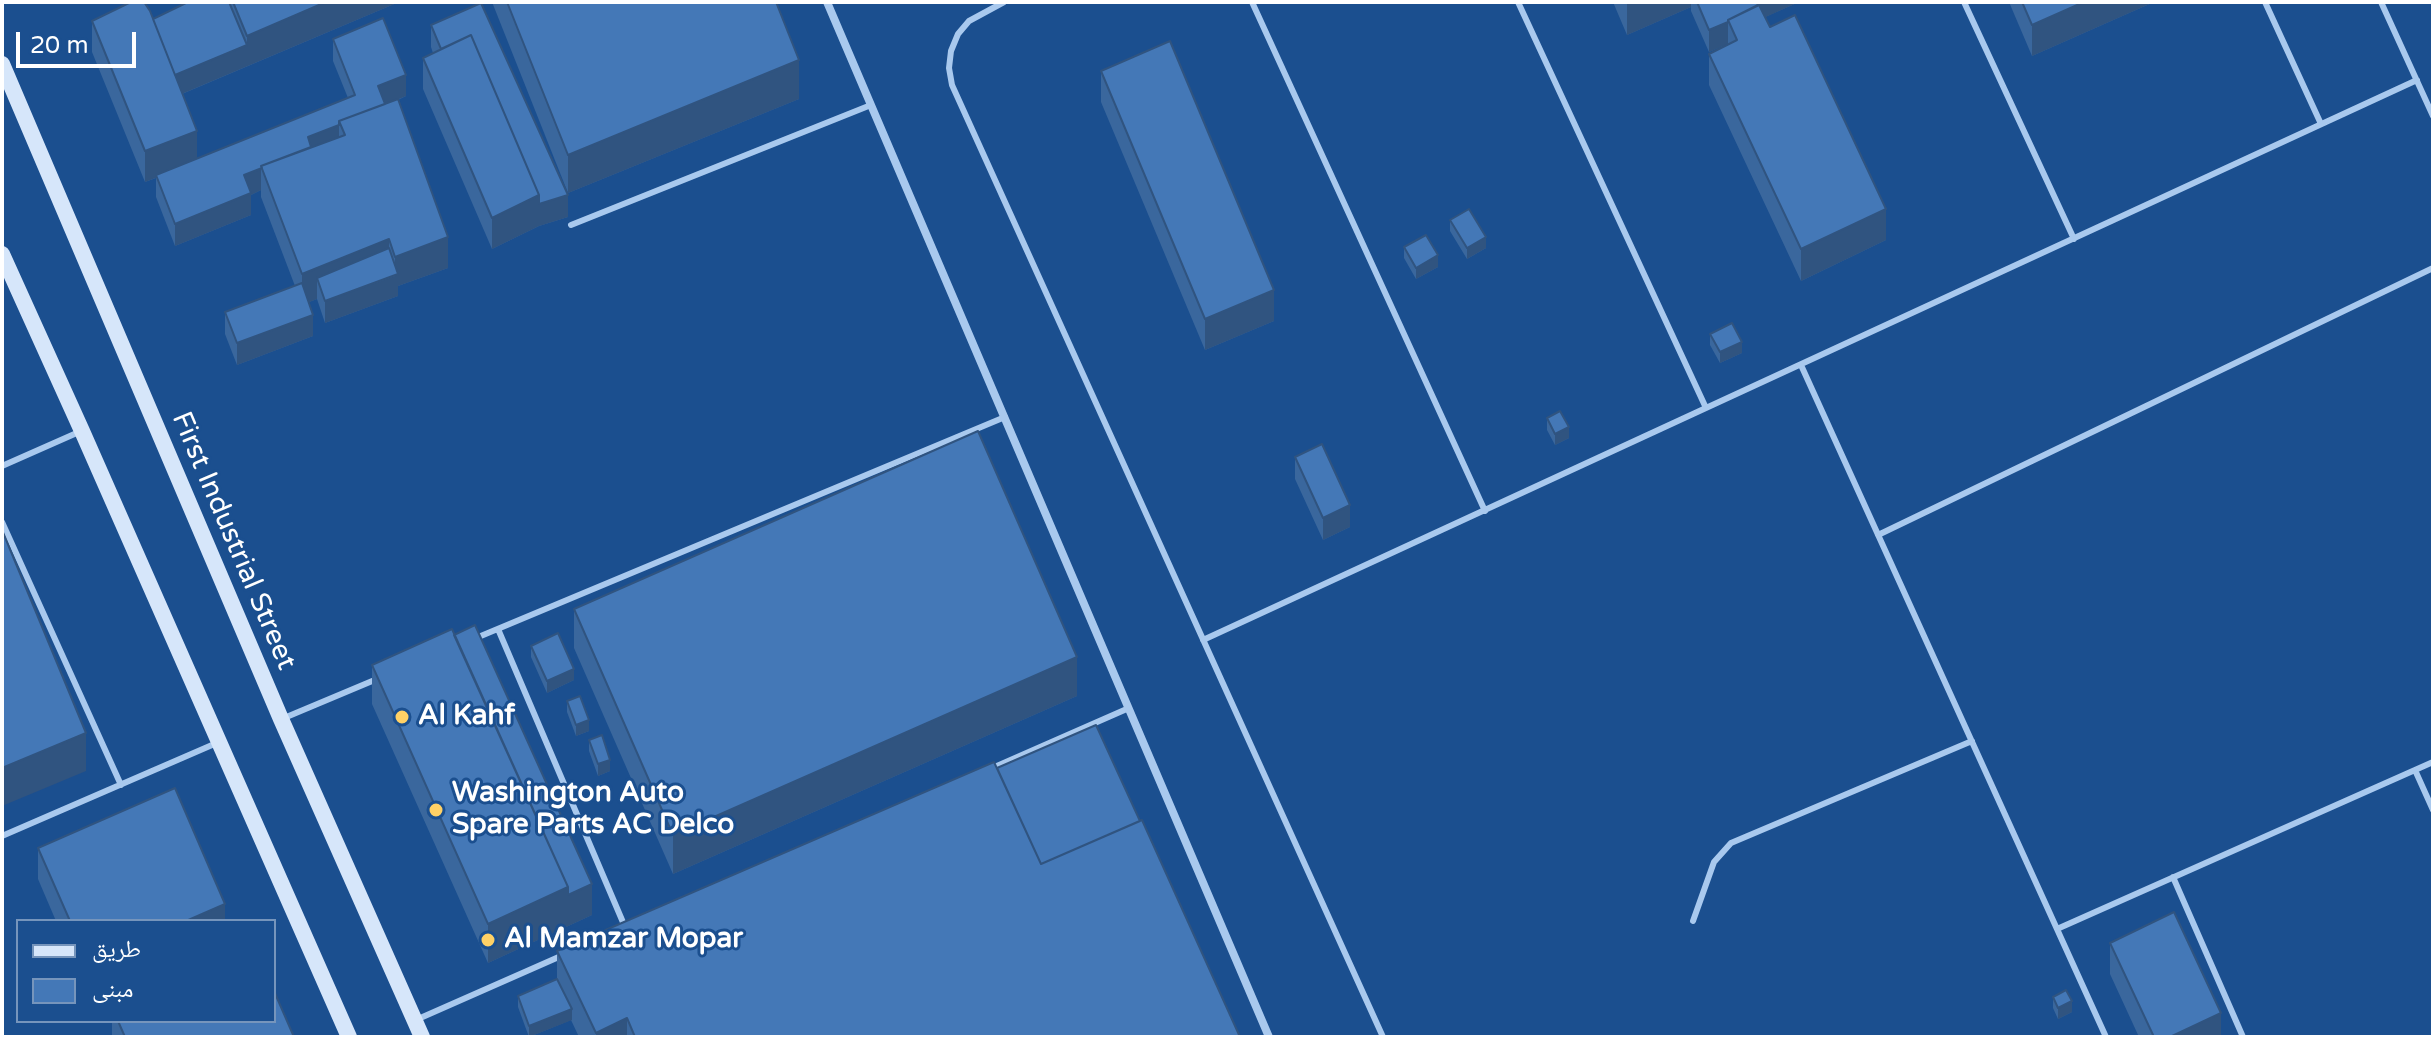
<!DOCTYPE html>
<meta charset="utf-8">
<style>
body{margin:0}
#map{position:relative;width:2435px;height:1039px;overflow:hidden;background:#1b4f8f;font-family:"Varela Round","Noto Naskh Arabic",sans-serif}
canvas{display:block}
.frame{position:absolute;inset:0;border:4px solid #fff;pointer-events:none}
.legend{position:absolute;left:16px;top:919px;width:260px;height:104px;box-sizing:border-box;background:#1b4f8f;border:2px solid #7695bc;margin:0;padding:10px 14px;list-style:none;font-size:24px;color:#fff}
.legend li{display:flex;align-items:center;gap:16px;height:40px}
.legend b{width:40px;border:2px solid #7695bc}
.scale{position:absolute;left:16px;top:32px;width:120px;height:36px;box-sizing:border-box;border:4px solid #fff;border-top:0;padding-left:10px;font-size:24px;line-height:28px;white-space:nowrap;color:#fff;-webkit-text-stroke:6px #1b4f8f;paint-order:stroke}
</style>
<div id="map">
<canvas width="2435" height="1039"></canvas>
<div class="frame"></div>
<ul class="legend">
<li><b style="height:10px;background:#d6e6fa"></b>طريق</li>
<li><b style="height:22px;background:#4478b7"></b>مبنى</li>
</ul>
<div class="scale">20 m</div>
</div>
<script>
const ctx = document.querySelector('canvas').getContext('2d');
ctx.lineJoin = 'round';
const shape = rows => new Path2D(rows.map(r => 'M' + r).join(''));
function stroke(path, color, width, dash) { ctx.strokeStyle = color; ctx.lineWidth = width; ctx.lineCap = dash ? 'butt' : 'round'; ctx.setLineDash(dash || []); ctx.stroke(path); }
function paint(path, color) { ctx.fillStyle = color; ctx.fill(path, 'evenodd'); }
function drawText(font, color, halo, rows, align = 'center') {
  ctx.font = font + ' "Varela Round",sans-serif'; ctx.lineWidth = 6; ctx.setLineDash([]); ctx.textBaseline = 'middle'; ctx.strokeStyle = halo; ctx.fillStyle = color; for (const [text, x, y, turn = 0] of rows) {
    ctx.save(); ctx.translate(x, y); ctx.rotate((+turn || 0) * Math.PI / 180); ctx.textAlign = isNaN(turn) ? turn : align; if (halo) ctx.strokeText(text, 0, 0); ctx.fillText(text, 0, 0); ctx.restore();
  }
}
stroke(shape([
 [1004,2,969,21,958,34,951,51,949,68,952,85,1383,1037],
 [1252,2,1485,511],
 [1518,2,1706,408],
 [1964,2,2074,239],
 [2265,2,2321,124],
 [2381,2,2433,116],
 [571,225,871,105],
 [1801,365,2106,1037],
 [2,466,79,432],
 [2,522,121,785],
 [1878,535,2433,268],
 [498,629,625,927],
 [476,638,1005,417],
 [1203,640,2417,80],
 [284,718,377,679],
 [990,769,1129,708],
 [2415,770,2433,810],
 [2,836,219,742],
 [2173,877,2243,1037],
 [1693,921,1714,862,1731,843,1972,741],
 [2057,929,2433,762],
 [418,1019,561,956]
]), '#a9c9ee', 6);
stroke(shape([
 [827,2,1269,1037]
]), '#a9c9ee', 8);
stroke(shape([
 [2,64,281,719,422,1037],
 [2,254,82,431,349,1037]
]), '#d6e6fa', 16);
paint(shape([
 [188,2,399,2,182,94,197,159,348,98,333,61,333,39,406,96,398,100,448,268,398,286,398,296,325,323,317,299,309,302,313,336,237,365,225,334,225,312,295,286,261,197,261,190,251,195,251,215,175,246,156,197,156,178,145,182,92,52,92,21,153,19],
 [492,2,776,2,799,99,568,193],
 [1613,2,1799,2,1765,17,1886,240,1801,281,1709,85,1709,54,1728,44,1709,52,1691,11,1691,7,1627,35],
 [2009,2,2154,2,2032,56],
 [431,25,568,217,539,226,492,249,423,89,423,58,433,53,431,47],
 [1101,71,1274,321,1205,350,1101,102],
 [1450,220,1486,248,1467,259,1450,231],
 [1404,247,1438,267,1416,279,1404,258],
 [1710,334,1742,353,1720,363,1710,345],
 [1547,418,1569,438,1555,445,1547,430],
 [1295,457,1350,527,1323,540,1295,479],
 [574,609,1077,696,673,874,574,648],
 [531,646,574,680,547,693,531,657],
 [372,665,592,915,488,963,372,704],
 [567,701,589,731,576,736,567,712],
 [589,740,610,771,598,776,589,751],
 [997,768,1240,1037,579,1037,571,1020,529,1037,518,1007,518,996,557,979,557,951],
 [38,848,225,921,56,921,38,879],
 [2110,943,2221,1037,2139,1037,2110,974],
 [2053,997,2072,1012,2058,1019,2053,1008],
 [112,1021,274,1021,294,1037,112,1037]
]), '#3a679d');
paint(shape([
 [326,2,399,2,172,98,172,76,247,45,247,36],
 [1632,2,1691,2,1691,7,1627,35,1627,4],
 [1756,2,1799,2,1759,20],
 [2084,2,2154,2,2032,56,2032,25],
 [1728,22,1728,44,1709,52,1709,30],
 [799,60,799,99,568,193,568,155],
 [406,75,406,96,378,108,378,86],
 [339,125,339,147,262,168,308,137],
 [197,131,197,162,145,182,145,151],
 [261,168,261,190,251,195,251,215,175,246,175,224,244,175],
 [539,195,568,195,568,217,539,226,492,249,492,218],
 [1886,209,1886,240,1801,281,1801,249],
 [448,237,448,268,398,286,398,296,325,323,325,301,395,276,395,257],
 [1486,237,1486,248,1467,259,1467,248],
 [389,239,389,270,317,278,317,299,302,305,302,274],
 [1438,255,1438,267,1416,279,1416,268],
 [1274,290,1274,321,1205,350,1205,319],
 [313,315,313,336,237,365,237,343],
 [1742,342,1742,353,1720,363,1720,352],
 [1569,427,1569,438,1555,445,1555,434],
 [1350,505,1350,527,1323,540,1323,518],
 [1077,657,1077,696,673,874,673,835],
 [574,669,574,680,547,693,547,681],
 [589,720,589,731,576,736,576,725],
 [86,733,86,771,2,806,2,768],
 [610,760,610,771,598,776,598,764],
 [592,884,592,915,488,963,488,924,568,887],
 [225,904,225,921,186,921],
 [2072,1001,2072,1012,2058,1019,2058,1008],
 [572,1009,572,1020,529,1037,529,1026],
 [2221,1013,2221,1037,2170,1037],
 [627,1018,627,1037,596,1037,596,1033]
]), '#305480');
const building = shape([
 [131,2,144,2,150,11,197,131,145,151,92,21,131,2],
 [188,2,229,2,247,45,175,75,153,19,188,2],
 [233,2,326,2,247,36,233,2],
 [507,2,776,2,799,60,568,155,507,2],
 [1697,2,1756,2,1758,5,1728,20,1728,22,1709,30,1697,2],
 [2022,2,2084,2,2032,25,2022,2],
 [481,3,568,195,539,204,539,195,471,35,441,49,431,25,481,3],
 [1759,5,1770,27,1795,15,1886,209,1801,249,1709,54,1737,40,1728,20,1759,5],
 [383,18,406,75,378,86,385,104,339,121,339,125,308,137,311,147,261,166,262,168,244,175,251,193,175,224,156,175,355,95,333,39,383,18],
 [471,35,539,195,492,218,423,58,471,35],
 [1170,41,1274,290,1205,319,1101,71,1170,41],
 [398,99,448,237,395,257,389,239,302,274,261,166,345,135,339,121,398,99],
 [1469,209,1486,237,1467,248,1450,220,1469,209],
 [1426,235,1438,255,1416,268,1404,247,1426,235],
 [389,248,398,274,325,301,317,278,389,248],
 [302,283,313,315,237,343,225,312,302,283],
 [1732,323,1742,342,1720,352,1710,334,1732,323],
 [1560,411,1569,427,1555,434,1547,418,1560,411],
 [978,431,1077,657,673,835,574,609,978,431],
 [1322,444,1350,505,1323,518,1295,457,1322,444],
 [2,530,86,733,2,768,2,530],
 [475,625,592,884,568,895,568,887,454,635,475,625],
 [452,629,568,887,488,924,372,665,452,629],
 [558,633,574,669,547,681,531,646,558,633],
 [580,696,589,720,576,725,567,701,580,696],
 [1096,725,1140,821,1041,864,997,768,1096,725],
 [602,735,610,760,598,764,589,740,602,735],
 [994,762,1041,864,1142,820,1240,1037,635,1037,627,1018,596,1033,557,951,994,762],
 [175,788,225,904,186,921,70,921,38,848,175,788],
 [2174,912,2221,1013,2170,1037,2154,1037,2110,943,2174,912],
 [557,979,572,1009,529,1026,518,996,557,979],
 [2066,990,2072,1001,2058,1008,2053,997,2066,990],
 [274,991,294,1037,125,1037,118,1021,274,1021,274,991]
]);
paint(building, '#4478b7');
stroke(building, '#305480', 2);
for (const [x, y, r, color] of [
 [402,717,8,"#ffd166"],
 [436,810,8,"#ffd166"],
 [488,940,8,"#ffd166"]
]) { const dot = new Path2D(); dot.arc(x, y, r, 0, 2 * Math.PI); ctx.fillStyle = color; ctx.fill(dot); stroke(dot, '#1b4f8f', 3); }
drawText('28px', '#fff', '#1b4f8f', [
 ["First Industrial Street",233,541,67]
]);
drawText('bold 28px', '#fff', '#1b4f8f', [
 ["Al Kahf",418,717],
 ["Washington Auto",452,794],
 ["Spare Parts AC Delco",452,826],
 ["Al Mamzar Mopar",504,940]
], 'left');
</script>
